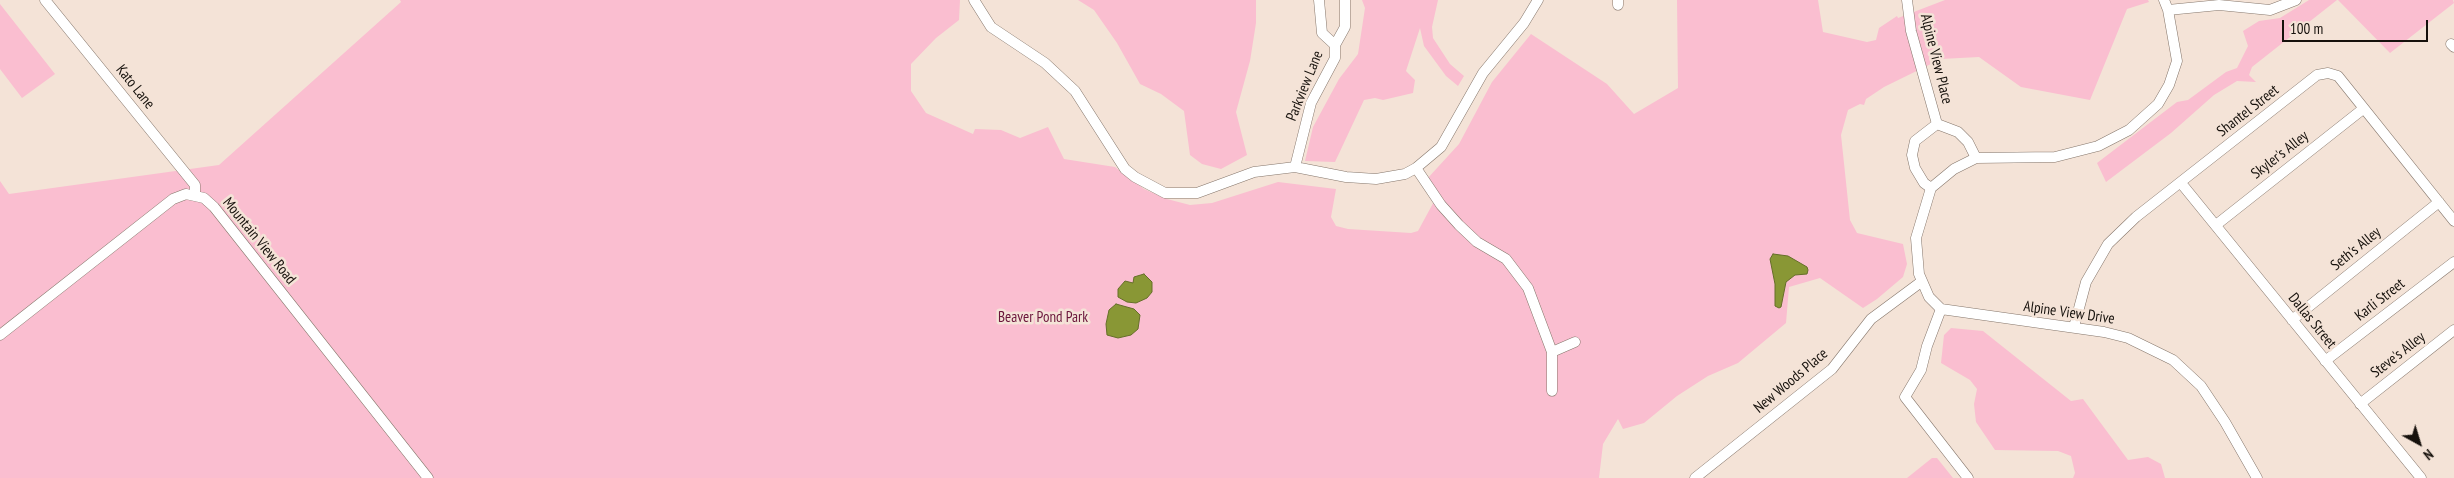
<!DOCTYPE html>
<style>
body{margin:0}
#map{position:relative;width:2454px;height:478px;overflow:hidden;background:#f4e3d7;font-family:"PT Sans Narrow",sans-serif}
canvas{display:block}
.north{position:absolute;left:2394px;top:418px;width:50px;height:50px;-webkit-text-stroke:4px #f4e3d7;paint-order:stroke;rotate:141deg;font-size:14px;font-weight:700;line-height:20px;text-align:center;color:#16110c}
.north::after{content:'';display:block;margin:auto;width:18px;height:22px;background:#16110c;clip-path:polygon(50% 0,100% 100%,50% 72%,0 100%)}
.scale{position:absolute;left:2282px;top:20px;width:146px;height:22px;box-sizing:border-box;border:2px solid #16110c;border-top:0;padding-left:6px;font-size:15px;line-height:18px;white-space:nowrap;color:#16110c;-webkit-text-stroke:4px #f4e3d7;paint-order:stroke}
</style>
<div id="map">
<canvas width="2454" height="478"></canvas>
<div class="north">N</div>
<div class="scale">100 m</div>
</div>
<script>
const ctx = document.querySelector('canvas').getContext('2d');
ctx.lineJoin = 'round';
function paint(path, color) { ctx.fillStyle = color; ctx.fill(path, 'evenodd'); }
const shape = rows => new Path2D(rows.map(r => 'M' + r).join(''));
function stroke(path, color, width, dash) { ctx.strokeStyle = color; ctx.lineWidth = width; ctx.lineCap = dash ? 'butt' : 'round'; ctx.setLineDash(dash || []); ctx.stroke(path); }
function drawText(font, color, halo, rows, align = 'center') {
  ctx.font = font + ' "PT Sans Narrow",sans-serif'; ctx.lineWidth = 5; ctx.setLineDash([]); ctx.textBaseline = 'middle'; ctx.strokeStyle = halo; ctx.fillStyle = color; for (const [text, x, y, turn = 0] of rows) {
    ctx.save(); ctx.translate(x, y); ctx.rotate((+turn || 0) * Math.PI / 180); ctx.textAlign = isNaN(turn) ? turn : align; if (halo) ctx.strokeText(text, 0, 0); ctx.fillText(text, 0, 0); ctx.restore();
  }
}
paint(shape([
 [400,0,960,0,959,20,936,38,911,64,911,91,926,113,973,134,975,129,1001,130,1020,138,1048,127,1064,159,1115,167,1144,189,1167,199,1190,205,1212,203,1278,182,1336,189,1331,217,1336,226,1348,229,1411,233,1418,231,1437,196,1427,179,1459,144,1492,82,1531,34,1607,84,1634,114,1678,88,1677,0,1818,0,1823,32,1867,42,1876,40,1879,28,1897,16,1898,18,1945,0,2148,0,2149,2,2127,9,2090,100,2021,87,1979,57,1941,59,1884,87,1866,99,1864,105,1860,104,1848,110,1841,135,1850,220,1857,233,1903,244,1907,264,1903,277,1877,299,1863,308,1820,278,1789,287,1786,323,1738,363,1708,376,1677,396,1644,423,1623,429,1618,419,1603,444,1599,478,0,478,0,181,9,194,219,165,401,2],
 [1078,0,1256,0,1256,23,1250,61,1236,112,1247,155,1221,169,1202,164,1190,155,1184,111,1161,94,1140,84,1117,43,1094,10],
 [1362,0,1438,0,1432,27,1433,38,1450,64,1464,76,1458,86,1446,76,1424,46,1420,28,1406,71,1415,80,1413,93,1383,100,1375,98,1364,100,1335,162,1305,161,1313,127,1339,79,1358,54,1365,8],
 [2309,0,2337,0,2252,67,2249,75,2256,82,2237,81,2214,95,2171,133,2106,182,2097,163,2177,102,2188,100,2226,72,2237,68,2248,46,2243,31,2259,21,2280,18],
 [2338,0,2453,0,2454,3,2390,53],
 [0,4,55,74,22,98,0,69],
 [1951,328,1983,331,2071,401,2083,399,2128,460,2148,457,2161,464,2165,478,2073,478,2075,473,2071,456,2058,451,1995,450,1976,422,1974,404,1977,389,1970,380,1941,363,1944,335],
 [1932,458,1937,458,1953,478,1907,478]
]), '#fabed0');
const water = shape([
 [1773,254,1788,256,1807,267,1808,270,1807,274,1795,275,1786,282,1781,307,1779,308,1775,306,1775,284,1770,259,1773,254],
 [1144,274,1152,282,1152,292,1147,298,1136,303,1127,302,1118,297,1118,289,1125,281,1133,283,1134,277,1144,274],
 [1116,304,1134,309,1140,315,1138,329,1131,335,1118,338,1107,335,1106,324,1109,310,1116,304]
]);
paint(water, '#899735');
stroke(water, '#666f29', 1);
const street = shape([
 [45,0,195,185,195,195],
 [974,0,991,27,1045,63,1075,91,1125,169,1135,177,1165,193,1197,193,1254,172,1295,167,1346,177,1376,179,1405,174,1416,168,1441,147,1483,73,1524,23,1538,0],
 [1319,0,1322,33,1335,45],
 [1618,0,1618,5],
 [1907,0,1911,31,1937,124],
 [2164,0,2168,10,2177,61,2169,85,2158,104,2129,130,2098,146,2055,157,1976,158,1954,169,1931,188,1916,238,1919,274,1929,297,1941,309,2104,332,2128,338,2173,360,2201,386,2225,422,2257,478],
 [2168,10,2219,5,2270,10,2296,0],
 [2451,44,2454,47],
 [1295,167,1311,103,1335,58,1335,45,1345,27,1345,0],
 [1416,168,1441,205,1459,225,1477,242,1506,259,1528,288,1552,352,1552,391],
 [2181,183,2421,478],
 [1931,188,1924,183,1915,168,1912,155,1915,141,1937,124,1958,132,1968,142,1976,158],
 [2216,225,2363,109],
 [1941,309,1927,346,1921,370,1905,397,1968,478],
 [2292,320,2439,202],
 [2074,327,2086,282,2108,244,2136,217,2317,75,2328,73,2338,76,2454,221],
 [0,335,173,199,186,194,204,198,214,207,428,478],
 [1552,352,1575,342],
 [2325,361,2454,262],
 [2360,404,2454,330],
 [1695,478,1832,369,1871,319,1921,282]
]);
stroke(street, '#85766b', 11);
stroke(street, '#fff', 10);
drawText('15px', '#16110c', '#f4e3d7', [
 ["Alpine View Place",1936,59,76],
 ["Parkview Lane",1305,86,-68],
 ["Kato Lane",135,87,51],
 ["Shantel Street",2248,111,-38],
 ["Skyler's Alley",2280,155,-38],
 ["Mountain View Road",259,241,51],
 ["Seth's Alley",2356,249,-39],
 ["Karli Street",2380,300,-38],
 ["Alpine View Drive",2069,313,8],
 ["Dallas Street",2312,321,51],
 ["Steve's Alley",2398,355,-38],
 ["New Woods Place",1791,381,-40]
]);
drawText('15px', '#6b153b', '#f4e3d7', [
 ["Beaver Pond Park",1043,318]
]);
</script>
